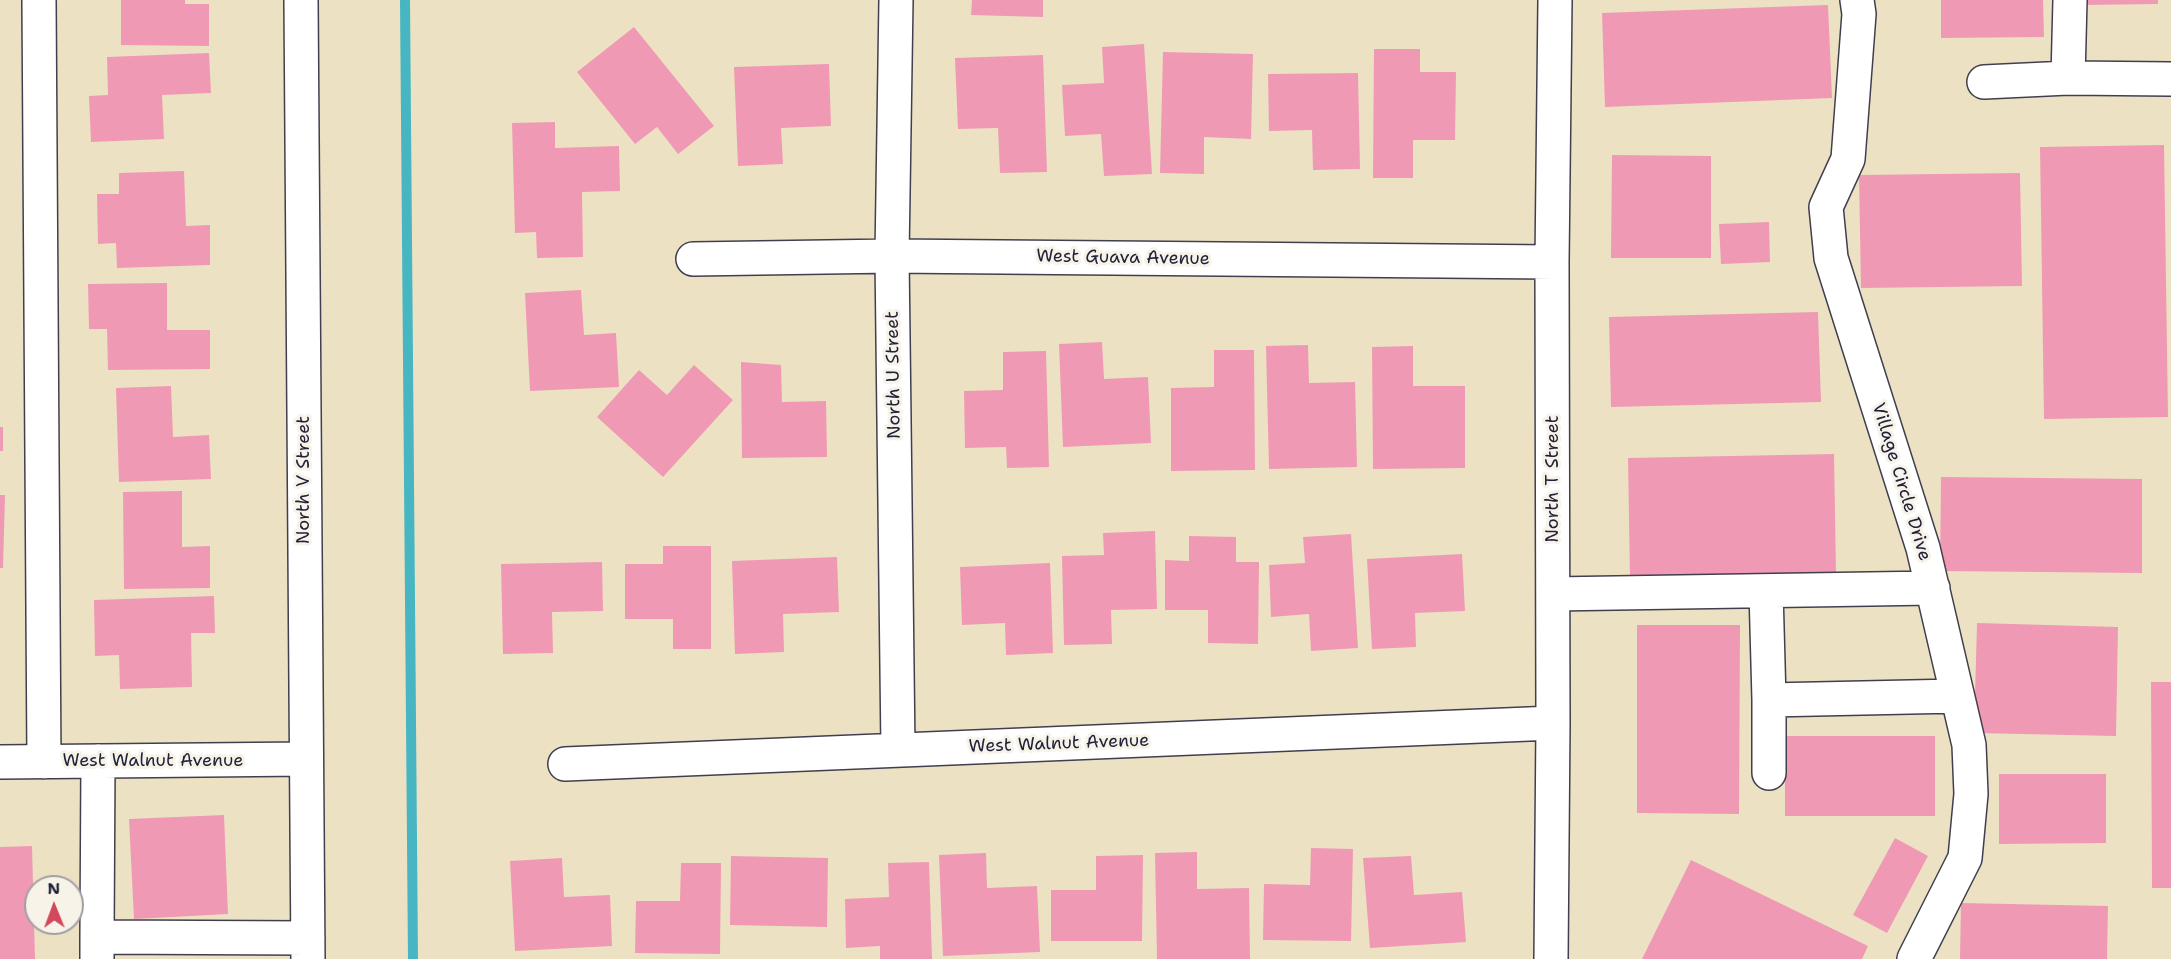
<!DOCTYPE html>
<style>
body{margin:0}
#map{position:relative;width:2171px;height:959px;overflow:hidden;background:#ece2c3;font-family:"Shantell Sans",sans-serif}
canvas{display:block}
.north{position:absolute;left:24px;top:875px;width:60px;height:60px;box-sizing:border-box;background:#f7f3e8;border:2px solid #a29fa3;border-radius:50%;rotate:359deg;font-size:16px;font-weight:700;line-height:24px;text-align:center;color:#22223b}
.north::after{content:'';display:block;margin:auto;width:21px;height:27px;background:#d1495b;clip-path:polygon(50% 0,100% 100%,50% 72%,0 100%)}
</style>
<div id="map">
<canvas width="2171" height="959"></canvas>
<div class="north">N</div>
</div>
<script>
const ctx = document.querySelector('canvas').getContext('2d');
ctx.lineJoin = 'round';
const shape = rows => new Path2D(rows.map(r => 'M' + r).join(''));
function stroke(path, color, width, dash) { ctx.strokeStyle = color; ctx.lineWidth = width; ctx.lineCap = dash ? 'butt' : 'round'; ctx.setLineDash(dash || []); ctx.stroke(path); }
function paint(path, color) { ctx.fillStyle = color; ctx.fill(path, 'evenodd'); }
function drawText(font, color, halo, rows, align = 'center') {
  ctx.font = font + ' "Shantell Sans",sans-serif'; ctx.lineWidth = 6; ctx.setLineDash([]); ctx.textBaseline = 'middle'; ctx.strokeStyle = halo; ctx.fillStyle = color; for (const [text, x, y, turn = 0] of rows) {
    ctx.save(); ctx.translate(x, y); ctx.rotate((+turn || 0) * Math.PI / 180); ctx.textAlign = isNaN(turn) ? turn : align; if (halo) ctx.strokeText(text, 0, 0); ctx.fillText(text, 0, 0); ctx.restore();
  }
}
stroke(shape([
 [405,0,413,959]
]), '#47b5c2', 10);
paint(shape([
 [121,0,185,0,185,4,209,4,209,46,121,45],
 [972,0,1043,0,1043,17,971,15],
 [1941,0,2043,0,2044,37,1941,38],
 [2081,0,2158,0,2158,4,2081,5],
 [1828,5,1832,98,1605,107,1602,13],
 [634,27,714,126,678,154,657,127,635,144,577,72],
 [1144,44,1152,174,1104,176,1101,134,1065,136,1062,85,1104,83,1102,47],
 [1374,49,1420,49,1420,72,1456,72,1455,140,1413,140,1413,178,1373,178],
 [1163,52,1253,54,1251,139,1204,137,1204,174,1160,173],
 [209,53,211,93,162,95,164,139,91,142,89,96,108,95,107,57],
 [1043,55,1047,172,1000,173,998,128,958,129,955,58],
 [829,64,831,126,781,128,783,164,738,166,734,67],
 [1358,73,1360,169,1313,170,1312,130,1269,131,1268,74],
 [555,122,555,148,619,146,620,191,582,192,583,257,537,258,536,232,515,233,512,123],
 [2164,145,2168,417,2044,419,2040,147],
 [1612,155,1711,156,1711,258,1611,258],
 [184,171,186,226,210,225,210,265,117,268,116,243,98,244,97,194,119,194,119,173],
 [2020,173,2022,286,1861,288,1859,175],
 [1769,222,1770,262,1721,264,1719,224],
 [167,283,167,330,210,330,210,369,108,370,107,329,89,329,88,284],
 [581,290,584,335,616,333,619,387,530,391,525,293],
 [1818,312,1821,402,1611,407,1609,317],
 [1102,342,1104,379,1148,377,1151,443,1063,447,1059,344],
 [1308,345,1309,383,1355,382,1357,467,1269,469,1266,346],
 [1413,346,1413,386,1465,386,1465,468,1373,469,1372,347],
 [1214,350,1254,350,1255,470,1171,471,1171,388,1214,387],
 [1046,351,1049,467,1007,468,1006,447,965,448,964,391,1003,390,1003,352],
 [741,362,781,365,782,402,826,401,827,457,742,458],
 [694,365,733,400,663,477,597,417,639,370,667,395],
 [171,386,173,437,209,435,211,479,119,482,116,388],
 [0,427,3,427,3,451,0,451],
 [1834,454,1836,573,1630,577,1628,458],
 [1941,477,2142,479,2142,573,1940,571],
 [182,491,182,547,210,546,210,588,124,589,123,492],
 [0,495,5,495,3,568,0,568],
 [1155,531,1157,609,1111,610,1112,644,1064,645,1062,556,1104,555,1103,533],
 [1351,534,1358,648,1311,651,1309,614,1271,617,1269,565,1305,563,1303,537],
 [1189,536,1236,537,1236,562,1259,562,1258,644,1208,643,1208,610,1165,610,1165,560,1189,561],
 [663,546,711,546,711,649,673,649,673,619,625,619,625,564,663,564],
 [1462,554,1465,611,1415,613,1416,647,1372,649,1367,559],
 [837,557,839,612,783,614,784,652,735,654,732,561],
 [602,562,603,611,552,612,553,653,503,654,501,564],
 [1050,563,1053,653,1006,655,1005,623,962,625,960,567],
 [214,596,215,633,191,633,192,687,120,689,119,655,95,656,94,600],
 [1977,623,2118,627,2116,736,1974,733],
 [1637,625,1740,625,1739,814,1637,813],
 [2151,682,2171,682,2171,888,2152,888],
 [1785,736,1935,736,1935,816,1785,816],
 [1999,774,2106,774,2106,843,1999,844],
 [224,815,228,914,134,919,129,819],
 [1895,838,1928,856,1887,933,1853,915],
 [32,846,35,959,0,959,0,847],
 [1311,848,1353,849,1351,941,1263,940,1264,884,1310,885],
 [1197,852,1197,889,1249,888,1250,959,1157,959,1155,853],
 [986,853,987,888,1037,886,1040,952,943,956,939,855],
 [1143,855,1142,941,1051,941,1051,890,1096,890,1096,856],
 [731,856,828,858,827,927,730,925],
 [1411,856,1414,895,1462,892,1466,942,1370,948,1363,858],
 [562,858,564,897,610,895,612,946,515,951,510,861],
 [1691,860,1868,946,1862,959,1642,959],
 [929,862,932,959,880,959,880,946,846,948,845,899,889,897,888,863],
 [681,863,721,863,720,954,635,953,636,901,680,901],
 [1961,903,2108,906,2107,959,1960,959]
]), '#f099b5');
const minor = shape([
 [39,0,44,762],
 [301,0,308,959],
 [896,0,892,256,898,750],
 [1857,0,1859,14,1848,159,1826,207,1831,258,1923,548,1969,745,1971,794,1965,858,1914,959],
 [2068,78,2070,0],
 [1984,82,2068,78,2171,79],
 [693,259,892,256,1552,262],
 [1766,591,1769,700,1769,773],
 [1553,594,1933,588],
 [1769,700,1957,696],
 [0,762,306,759],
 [565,764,1553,723],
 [97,937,98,761],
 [97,959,97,937,308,938],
 [1551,959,1553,723,1552,262,1555,0]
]);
stroke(minor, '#403f4f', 36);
stroke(minor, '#fff', 33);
drawText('18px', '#22223b', '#f7f3e8', [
 ["West Guava Avenue",1123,258,1],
 ["North U Street",894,375,-91],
 ["North T Street",1553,479,-90],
 ["North V Street",304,480,-90],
 ["Village Circle Drive",1901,482,73],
 ["West Walnut Avenue",1059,744,-2],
 ["West Walnut Avenue",153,761]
]);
</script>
